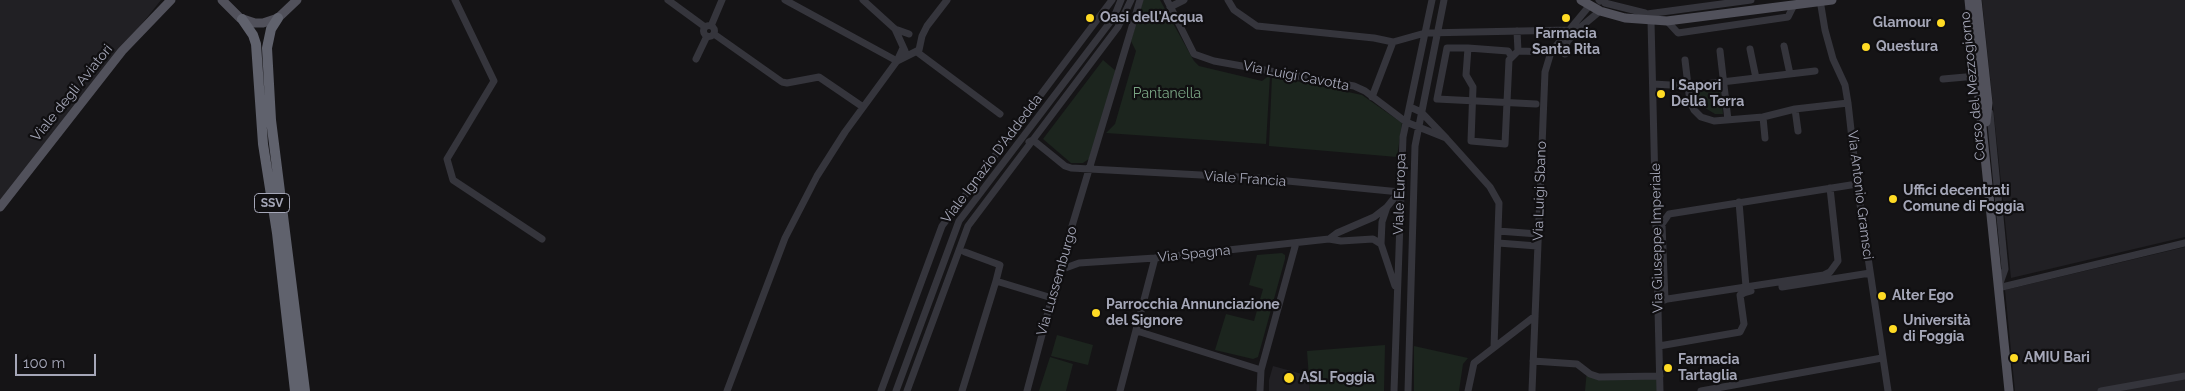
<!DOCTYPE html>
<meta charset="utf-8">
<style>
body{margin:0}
#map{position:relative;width:2185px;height:391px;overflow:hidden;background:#151416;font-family:Raleway,sans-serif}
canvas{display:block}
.scale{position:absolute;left:15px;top:354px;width:81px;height:22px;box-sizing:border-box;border:2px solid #a5a7b8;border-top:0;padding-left:6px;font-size:15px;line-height:18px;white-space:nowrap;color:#a5a7b8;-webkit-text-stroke:4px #100f11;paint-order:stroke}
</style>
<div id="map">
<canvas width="2185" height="391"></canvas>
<div class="scale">100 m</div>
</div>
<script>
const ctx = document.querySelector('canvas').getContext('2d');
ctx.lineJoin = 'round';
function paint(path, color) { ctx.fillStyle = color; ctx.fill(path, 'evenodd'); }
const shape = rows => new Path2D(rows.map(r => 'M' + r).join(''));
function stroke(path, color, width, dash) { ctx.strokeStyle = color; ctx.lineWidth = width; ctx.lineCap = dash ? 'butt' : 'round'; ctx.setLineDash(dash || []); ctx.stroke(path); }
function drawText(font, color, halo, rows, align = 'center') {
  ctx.font = font + ' Raleway,sans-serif'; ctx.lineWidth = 4.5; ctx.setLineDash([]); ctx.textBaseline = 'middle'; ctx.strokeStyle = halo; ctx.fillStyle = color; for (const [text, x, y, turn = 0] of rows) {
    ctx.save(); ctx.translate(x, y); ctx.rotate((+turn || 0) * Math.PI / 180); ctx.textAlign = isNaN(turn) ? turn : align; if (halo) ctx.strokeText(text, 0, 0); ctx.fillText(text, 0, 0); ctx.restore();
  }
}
paint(shape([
 [0,0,161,0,0,201],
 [1982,0,2185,0,2185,237,2011,278],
 [2185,247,2185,391,2015,391,2005,290],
 [1273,366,1309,376,1310,391,1269,391,1269,380]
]), '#212024');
paint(shape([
 [1143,0,1160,0,1194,61,1199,66,1262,81,1270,75,1266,144,1106,133,1115,124,1136,51,1131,41],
 [1103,60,1117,72,1089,159,1083,163,1071,163,1043,139],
 [1272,76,1362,95,1402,123,1397,157,1269,146],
 [1720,87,1723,114,1715,114,1697,103,1695,90],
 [1282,253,1285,255,1285,259,1258,357,1253,359,1215,350,1226,314,1254,321,1263,289,1249,285,1257,255],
 [1057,335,1093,345,1088,365,1051,356],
 [1385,345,1384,391,1310,391,1307,351],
 [1414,346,1468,358,1463,364,1459,391,1414,391],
 [1050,357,1073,364,1066,391,1039,391],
 [1587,370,1590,374,1660,376,1660,391,1585,391]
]), '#1c251e');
stroke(shape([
 [455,0,494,81,447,159,453,180,542,239],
 [668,0,705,27],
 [785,0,897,61],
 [863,0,895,29,909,34],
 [1167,0,1194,54,1214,61,1354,86,1365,91,1406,122,1446,138],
 [1228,0,1234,10,1257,26,1374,38,1393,42],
 [1599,0,1600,1],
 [1820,0,1825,30,1833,59,1845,85,1848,103,1857,184,1888,391],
 [1605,3,1645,13,1651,21,1660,391],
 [1170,7,1184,0],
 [1647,14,1751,0],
 [1667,21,1678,33,1788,17,1794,5],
 '703.5 31a5.5 5.5 0 1 1 11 0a5.5 5.5 0 1 1-11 0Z',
 [711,26,722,0],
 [895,29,905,51],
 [1517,31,1518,51,1551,52],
 [714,34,782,82,787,83,819,77,863,107],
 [1784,46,1790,74],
 [1468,48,1447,48,1437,99,1536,104],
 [1750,49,1756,78],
 [1720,51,1728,120],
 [917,52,1000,114],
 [1565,54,1567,42,1576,31,1600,11],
 [1512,57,1508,51,1468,48,1466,75,1473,87,1471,141,1505,144,1509,60,1518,51],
 [696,59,707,36],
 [1685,60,1690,102,1694,110,1701,117,1714,121,1763,117,1795,109,1848,103],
 [897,61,919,50,922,36,927,26,947,0],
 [1943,79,1977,76],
 [1653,84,1688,86,1815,71],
 [1372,97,1393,42,1425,33,1569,30],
 [1410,107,1421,112,1446,138,1490,187,1499,203,1494,347],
 [1795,109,1798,131],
 [1990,113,2005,269,1999,286],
 [1763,117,1765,138],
 [1029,142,1033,140,1065,166,1071,168,1257,178,1400,192],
 [1739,202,1746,287],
 [1387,207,1382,222,1381,244,1395,286],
 [1498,231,1538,234],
 [1329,239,1337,233,1374,217,1387,207,1399,192],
 [1498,243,1537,246],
 [965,252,1000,265,996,281],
 [1060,270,1079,263,1155,258,1329,239,1341,241,1373,239,1381,244],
 [1782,287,1870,273],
 [1998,288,2185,243],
 [1661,300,1824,275,1830,272,1838,261,1830,188],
 [1665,300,1662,224,1669,214,1857,184],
 [1137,331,1261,370],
 [1659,346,1740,332,1744,324,1740,295,1744,293,1751,291],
 [1533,361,1577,364,1590,374,1599,377,1660,376],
 [727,391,785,238,817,176,845,132,897,61,903,48],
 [881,391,942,226,1112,0],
 [896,391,959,221,1114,17,1121,0],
 [907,391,968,226,1118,27,1131,0],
 [962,391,996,281,1052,298],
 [1027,391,1063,256,1140,0],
 [1120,391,1155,258],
 [1260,391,1261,370,1296,243],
 [1394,391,1403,137,1432,0],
 [1408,391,1415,146,1444,0],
 [1468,391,1474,363,1535,316],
 [1532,391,1545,72,1551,52,1590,5],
 [1701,391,1882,358],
 [2101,391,2185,376]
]), '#35353c', 7);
stroke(shape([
 [222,0,240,18,255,23,263,23,278,18,297,0],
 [1581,0,1600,11,1625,18,1667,21,1832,0],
 [1969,0,2009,391],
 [1977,0,1988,103,1986,122],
 [0,207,122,51,171,0]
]), '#51515b', 9);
stroke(shape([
 [278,18,271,29,267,48,271,120,305,391],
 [242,19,253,35,256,44,263,144,277,233,295,391]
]), '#60626d', 10);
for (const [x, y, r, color] of [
 [1090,18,5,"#ffdb24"],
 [1566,18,5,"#ffdb24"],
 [1941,23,5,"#ffdb24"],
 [1866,47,5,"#ffdb24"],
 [1661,94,5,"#ffdb24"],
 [1893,199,5,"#ffdb24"],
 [1882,296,5,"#ffdb24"],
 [1096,313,5,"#ffdb24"],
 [1893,329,5,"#ffdb24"],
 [2014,358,5,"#ffdb24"],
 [1668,368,5,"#ffdb24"],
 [1289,378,6,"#ffdb24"]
]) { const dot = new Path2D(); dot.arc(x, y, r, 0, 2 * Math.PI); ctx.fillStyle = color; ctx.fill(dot); stroke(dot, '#100f11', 2); }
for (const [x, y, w] of [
 [272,203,35]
]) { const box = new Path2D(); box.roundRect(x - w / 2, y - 9.5, w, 19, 4); ctx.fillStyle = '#100f11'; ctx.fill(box); stroke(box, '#a5a7b8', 1); }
drawText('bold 12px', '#a5a7b8', null, [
 ["SSV",272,203]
]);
drawText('bold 14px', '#a5a7b8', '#100f11', [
 ["Oasi dell'Acqua",1100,18],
 ["Glamour",1931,23,"right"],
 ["Farmacia",1566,34,"center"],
 ["Santa Rita",1566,50,"center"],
 ["Questura",1876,47],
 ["I Sapori",1671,86],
 ["Della Terra",1671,102],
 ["Uffici decentrati",1903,191],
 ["Comune di Foggia",1903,207],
 ["Alter Ego",1892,296],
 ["Parrocchia Annunciazione",1106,305],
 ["del Signore",1106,321],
 ["Università",1903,321],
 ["di Foggia",1903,337],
 ["AMIU Bari",2024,358],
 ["Farmacia",1678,360],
 ["Tartaglia",1678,376],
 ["ASL Foggia",1300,378]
], 'left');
drawText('14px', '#a5a7b8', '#100f11', [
 ["Via Luigi Cavotta",1296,76,11],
 ["Corso del Mezzogiorno",1973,86,-96],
 ["Viale degli Aviatori",72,93,-51],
 ["Viale Ignazio D'Addedda",992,159,-53],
 ["Viale Francia",1245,179,4],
 ["Via Luigi Sbano",1540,191,-88],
 ["Viale Europa",1400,194,-88],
 ["Via Antonio Gramsci",1860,195,83],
 ["Via Giuseppe Imperiale",1657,238,-91],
 ["Via Spagna",1194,254,-6],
 ["Via Lussemburgo",1057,281,-74]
]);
drawText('14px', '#7aa584', '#100f11', [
 ["Pantanella",1167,94]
]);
</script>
